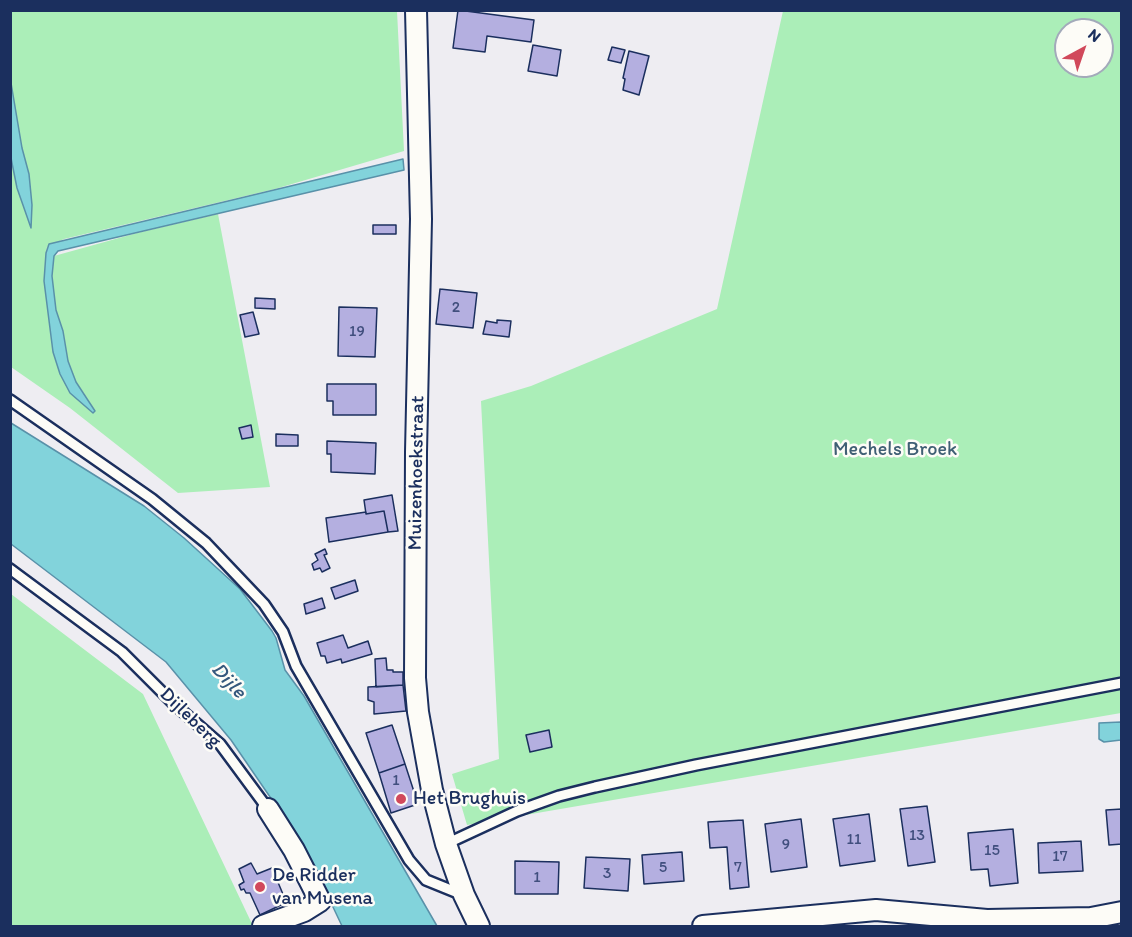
<!DOCTYPE html>
<style>
body{margin:0}
#map{position:relative;width:1132px;height:937px;overflow:hidden;background:#eeedf2;font-family:Itim,sans-serif}
canvas{display:block}
.frame{position:absolute;inset:0;border:12px solid #1b2f5e;pointer-events:none}
.north{position:absolute;left:1054px;top:18px;width:60px;height:60px;box-sizing:border-box;background:#fdfcf7;border:2px solid #a3aaba;border-radius:50%;rotate:40deg;font-size:16px;font-weight:700;line-height:24px;text-align:center;color:#1b2f5e}
.north::after{content:'';display:block;margin:auto;width:21px;height:27px;background:#d1495b;clip-path:polygon(50% 0,100% 100%,50% 72%,0 100%)}
</style>
<div id="map">
<canvas width="1132" height="937"></canvas>
<div class="frame"></div>
<div class="north">N</div>
</div>
<script>
const ctx = document.querySelector('canvas').getContext('2d');
ctx.lineJoin = 'round';
function paint(path, color) { ctx.fillStyle = color; ctx.fill(path, 'evenodd'); }
const shape = rows => new Path2D(rows.map(r => 'M' + r).join(''));
function stroke(path, color, width, dash) { ctx.strokeStyle = color; ctx.lineWidth = width; ctx.lineCap = dash ? 'butt' : 'round'; ctx.setLineDash(dash || []); ctx.stroke(path); }
function drawText(font, color, halo, rows, align = 'center') {
  ctx.font = font + ' Itim,sans-serif'; ctx.lineWidth = 5; ctx.setLineDash([]); ctx.textBaseline = 'middle'; ctx.strokeStyle = halo; ctx.fillStyle = color; for (const [text, x, y, turn = 0] of rows) {
    ctx.save(); ctx.translate(x, y); ctx.rotate((+turn || 0) * Math.PI / 180); ctx.textAlign = isNaN(turn) ? turn : align; if (halo) ctx.strokeText(text, 0, 0); ctx.fillText(text, 0, 0); ctx.restore();
  }
}
paint(shape([
 [11,11,397,11,404,151,275,189,64,239,47,247,46,253,44,281,53,352,92,405,76,382,68,361,63,331,56,310,52,276,54,256,137,233,218,214,270,487,178,493,70,408,11,367],
 [783,11,1121,11,1121,713,467,825,452,774,499,759,481,401,531,386,717,309],
 [1066,30,1102,30,1102,66,1066,66],
 [11,594,143,694,253,926,11,926]
]), '#abeeb8');
const water = shape([
 [10,77,22,148,29,174,32,205,31,228,17,188,11,158,10,77],
 [403,159,404,170,58,251,54,256,52,276,56,310,63,331,68,361,76,382,95,411,93,413,70,393,60,374,53,352,44,281,46,253,49,244,403,159],
 [11,423,144,506,184,538,240,589,272,631,276,638,285,670,304,696,437,926,342,926,305,848,231,740,166,662,11,544,11,423],
 [1121,722,1121,740,1104,742,1099,739,1099,723,1121,722]
]);
paint(water, '#82d3db');
stroke(water, '#5991a9', 1.5);
const building = shape([
 [458,10,534,20,531,42,487,36,485,52,453,48,458,10],
 [533,45,561,50,557,76,528,71,533,45],
 [612,47,625,50,621,63,608,60,612,47],
 [629,51,649,56,639,95,623,90,625,79,623,78,629,51],
 [373,225,396,225,396,234,373,234,373,225],
 [440,289,477,293,473,328,436,324,440,289],
 [255,298,275,299,275,309,255,308,255,298],
 [339,307,377,308,375,357,338,356,339,307],
 [253,312,259,334,245,337,240,315,253,312],
 [497,320,511,321,509,337,483,334,486,321,497,323,497,320],
 [327,384,376,384,376,415,333,415,333,401,327,401,327,384],
 [251,425,253,437,242,439,239,428,251,425],
 [276,434,298,435,298,446,276,446,276,434],
 [327,441,376,443,375,474,331,472,331,454,327,454,327,441],
 [392,495,398,531,388,532,384,511,366,514,364,500,392,495],
 [384,511,388,532,329,542,326,518,366,512,366,514,384,511],
 [325,549,327,554,324,555,330,568,322,572,320,568,314,570,312,564,318,560,315,554,325,549],
 [355,580,358,591,335,599,331,588,355,580],
 [322,598,325,608,306,614,304,604,322,598],
 [343,635,348,648,368,641,372,654,342,663,341,659,327,663,325,656,321,656,317,643,343,635],
 [386,658,387,670,393,670,393,672,403,672,403,685,376,687,375,659,386,658],
 [403,685,406,711,374,714,374,702,368,700,368,687,403,685],
 [392,725,405,764,379,773,366,733,392,725],
 [549,730,552,747,530,752,526,735,549,730],
 [405,764,418,804,391,813,379,773,405,764],
 [927,806,935,862,908,866,900,809,927,806],
 [1122,809,1122,844,1109,845,1106,810,1122,809],
 [869,814,875,861,840,866,833,819,869,814],
 [801,819,807,867,771,872,765,824,801,819],
 [743,820,749,887,730,889,727,847,710,848,708,822,743,820],
 [1013,829,1018,883,990,886,988,869,971,870,968,833,1013,829],
 [1081,841,1083,871,1039,873,1038,843,1081,841],
 [682,852,684,881,644,884,642,855,682,852],
 [586,857,630,859,628,891,584,888,586,857],
 [515,861,559,862,558,894,515,894,515,861],
 [251,863,257,874,272,868,285,899,283,904,260,915,250,893,246,893,244,889,241,890,239,885,244,882,239,869,251,863]
]);
paint(building, '#b4afe0');
stroke(building, '#1b2f5e', 1.5);
const lane = shape([
 [10,400,152,499,206,543,264,604,283,632,296,666,409,860,426,880,463,895],
 [10,569,122,652,174,704,220,744,268,809],
 [446,844,517,811,559,796,595,787,696,765,1122,683]
]);
const street = shape([
 [416,10,421,219,416,452,415,678,418,712,432,790,446,844,464,895,479,926],
 [263,926,304,911,320,901,294,850,268,809],
 [703,926,876,910,987,920,1091,918,1122,912]
]);
stroke(lane, '#1b2f5e', 14);
stroke(street, '#1b2f5e', 24);
stroke(lane, '#fdfcf7', 9);
stroke(street, '#fdfcf7', 20);
for (const [x, y, r, color] of [
 [401,799,6,"#d1495b"],
 [260,887,6,"#d1495b"]
]) { const dot = new Path2D(); dot.arc(x, y, r, 0, 2 * Math.PI); ctx.fillStyle = color; ctx.fill(dot); stroke(dot, '#fdfcf7', 2); }
drawText('16px', '#414f7e', null, [
 ["2",456,308],
 ["19",357,332],
 ["1",396,781],
 ["13",917,836],
 ["11",854,840],
 ["9",786,845],
 ["15",992,851],
 ["17",1060,857],
 ["5",663,868],
 ["7",738,868],
 ["3",607,874],
 ["1",537,878]
]);
drawText('20px', '#3f5f74', '#fdfcf7', [
 ["Mechels Broek",895,450]
]);
drawText('20px', '#1b2f5e', '#fdfcf7', [
 ["Muizenhoekstraat",417,473,-89],
 ["Dijleberg",190,718,44]
]);
drawText('20px', '#1b2f5e', '#fdfcf7', [
 ["Het Brughuis",413,799],
 ["De Ridder",272,876],
 ["van Musena",272,899]
], 'left');
drawText('italic 21px', '#35587d', '#fdfcf7', [
 ["Dijle",228,681,47]
]);
</script>
